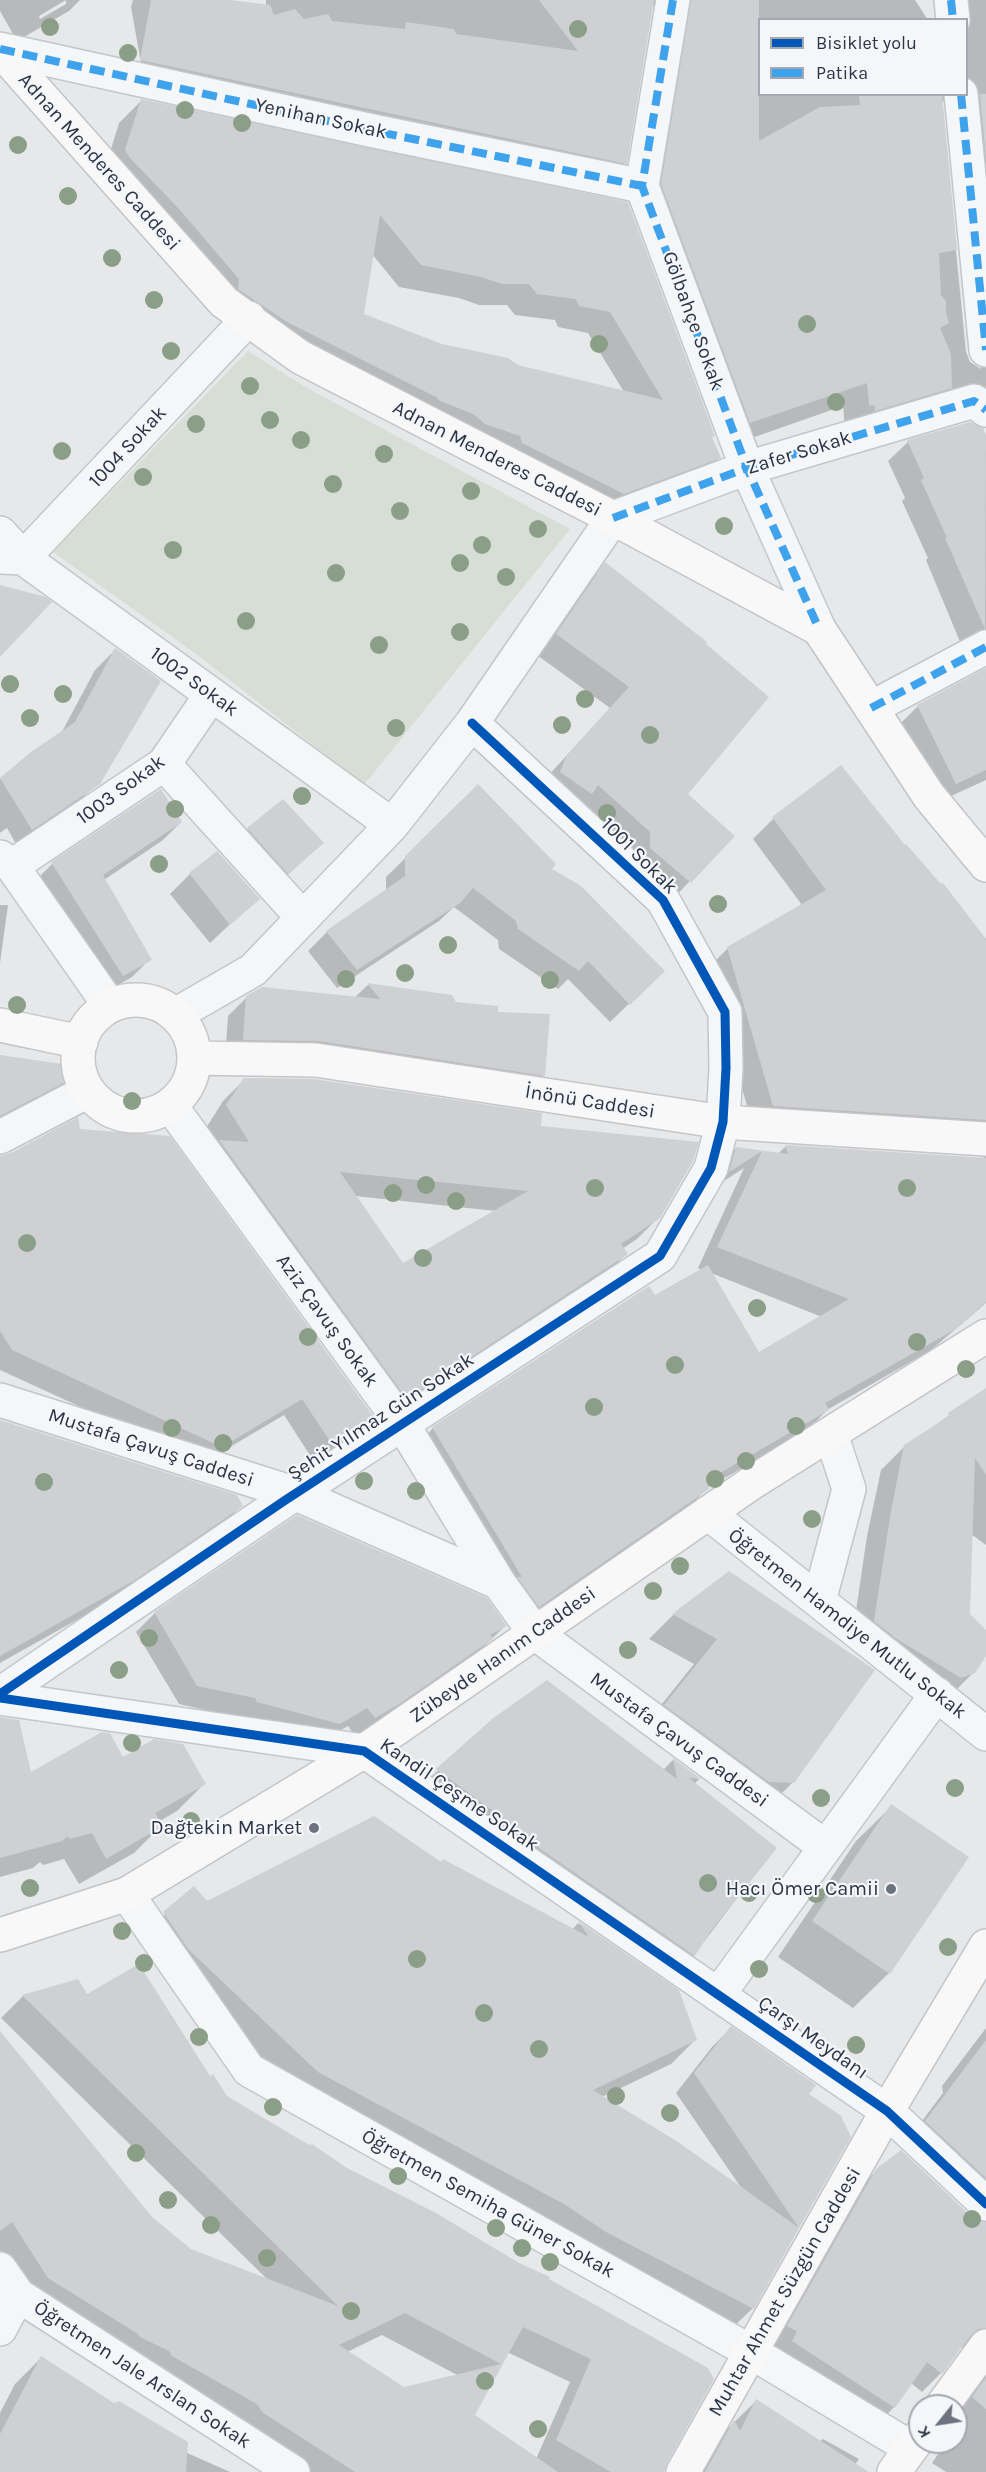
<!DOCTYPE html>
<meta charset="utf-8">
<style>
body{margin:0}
#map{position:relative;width:986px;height:2472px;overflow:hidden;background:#e6e8ea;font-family:Karla,sans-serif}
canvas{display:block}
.legend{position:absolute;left:758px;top:18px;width:210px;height:78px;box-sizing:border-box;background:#f4f6f9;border:2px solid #a4a8b1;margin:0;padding:8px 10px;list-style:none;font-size:18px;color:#2b3445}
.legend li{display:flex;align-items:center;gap:12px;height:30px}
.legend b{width:30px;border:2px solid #a4a8b1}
.north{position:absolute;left:908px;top:2394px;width:60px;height:60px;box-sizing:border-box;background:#f4f6f9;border:2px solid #a4a8b1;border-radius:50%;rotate:240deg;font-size:16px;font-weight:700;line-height:24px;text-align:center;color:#2b3445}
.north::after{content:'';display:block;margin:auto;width:21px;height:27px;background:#6c737f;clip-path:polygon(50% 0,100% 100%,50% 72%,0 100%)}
</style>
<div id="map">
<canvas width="986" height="2472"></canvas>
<ul class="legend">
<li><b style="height:8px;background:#0057b8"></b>Bisiklet yolu</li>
<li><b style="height:8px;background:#3ea3ec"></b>Patika</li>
</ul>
<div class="north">K</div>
</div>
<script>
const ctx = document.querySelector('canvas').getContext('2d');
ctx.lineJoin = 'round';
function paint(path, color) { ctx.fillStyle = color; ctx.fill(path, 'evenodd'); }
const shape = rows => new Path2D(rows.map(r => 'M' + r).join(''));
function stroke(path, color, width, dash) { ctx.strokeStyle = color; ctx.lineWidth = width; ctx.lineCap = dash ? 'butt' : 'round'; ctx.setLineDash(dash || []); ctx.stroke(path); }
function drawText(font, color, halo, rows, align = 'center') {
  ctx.font = font + ' Karla,sans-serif'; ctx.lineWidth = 4.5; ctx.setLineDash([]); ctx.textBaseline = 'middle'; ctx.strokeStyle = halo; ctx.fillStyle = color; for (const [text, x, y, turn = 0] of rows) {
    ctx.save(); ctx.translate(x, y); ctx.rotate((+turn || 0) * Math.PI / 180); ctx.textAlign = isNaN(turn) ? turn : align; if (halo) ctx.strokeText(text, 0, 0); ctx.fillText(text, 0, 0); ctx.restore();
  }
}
paint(shape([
 [248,351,307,388,570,529,364,785,195,653,53,552]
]), '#d6ded6');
paint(shape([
 [0,0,80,0,69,11,17,41,0,11],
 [66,0,66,4,40,19,39,16],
 [133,0,219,0,266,6,266,0,915,0,928,20,760,20,760,94,966,94,966,20,949,20,968,0,986,0,986,420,960,410,845,428,843,406,726,447,638,209,660,9,652,5,625,163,601,187,146,91,131,7],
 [941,100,953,108,956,117,981,369,970,362,966,352],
 [141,101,627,204,719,458,697,479,601,515,266,343,104,172,119,123],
 [372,254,399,287,459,298,479,305,507,305,515,315,555,320,558,327,588,333,624,392,518,367,441,346,362,315],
 [970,423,982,430,986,438,986,780,936,803,898,726,918,706,985,671,986,668,983,658,963,649,926,560,928,558,902,501,905,498,888,461,908,442],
 [606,564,686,794,733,836,670,902,547,777,610,708,537,655,586,584],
 [115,650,159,681,57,741,95,670],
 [36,753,91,789,76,804,16,844,7,828,0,833,0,779],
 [478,787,549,869,663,971,610,1022,568,979,558,989,499,949,498,940,454,907,439,921,337,988,308,951,327,932,386,891,386,877],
 [161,791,181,822,163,840,104,880,150,959,132,977,104,993,34,882,52,864],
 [773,819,905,847,986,939,986,1303,931,1350,827,1410,807,1431,707,1488,687,1510,518,1626,413,1449,433,1428,702,1270,698,1268,744,1168,710,1190,716,1169,736,1148,778,1154,786,1146,984,1159,982,1151,753,1126,707,969,728,948,802,905,753,839],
 [711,1273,822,1317,758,1354],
 [248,829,322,843,268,893,228,849],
 [190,874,258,898,210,943,170,894],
 [0,905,8,905,0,963],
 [368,985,451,997,455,1003,497,1014,544,1075,525,1094,225,1058,228,1016,247,997,354,998],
 [0,1055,70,1078,52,1096,0,1123],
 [245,1079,540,1127,659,1217,637,1239,622,1249,626,1254,605,1275,385,1419,206,1128,223,1101],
 [355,1196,496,1211,403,1265],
 [79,1130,374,1419,356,1436,315,1463,284,1415,203,1463,0,1370,0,1157],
 [986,1390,986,1545,971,1534,968,1615,986,1632,986,1653,974,1672,949,1697,851,1645,867,1536,881,1470,905,1446],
 [0,1421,241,1506,221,1526,114,1599,0,1663],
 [729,1573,793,1782,768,1807,641,1730,694,1664,649,1639,673,1615],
 [155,1613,505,1626,473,1657,379,1722,355,1736,348,1726,320,1742,236,1717,179,1704,136,1632],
 [493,1721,663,1770,673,1760,699,1779,694,1784,775,1848,694,1955,678,1970,422,1785],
 [0,1759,30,1775,123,1759,204,1784,177,1811,158,1822,161,1826,134,1853,79,1884,64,1859,43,1865,40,1862,33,1868,0,1877],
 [892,1806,967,1857,889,1973,853,2008,778,1957,856,1841],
 [440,1864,572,1930,578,1923,678,1991,695,2040,671,2064,602,2097,742,2189,676,2093,712,2047,731,2028,807,2094,849,2137,753,2308,728,2332,293,2096,139,1938,194,1888,207,1903],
 [78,1981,87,1996,210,2078,226,2097,346,2169,518,2264,548,2277,665,2463,663,2472,297,2472,0,2263,0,2033,151,2218,191,2251,268,2280,1,2018,23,1996],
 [382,2335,459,2376,404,2389,347,2352],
 [507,2352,570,2382,536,2459,473,2416],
 [986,2028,986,2472,946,2472,932,2463,946,2442,956,2442,956,2426,959,2422,956,2420,956,2414,967,2346,960,2348,941,2373,922,2392,911,2383,894,2407,875,2427,769,2346,857,2190,877,2170,985,2224,985,2219,907,2141,943,2093,942,2086],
 [41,2358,185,2452,230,2472,0,2472,0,2413,15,2384],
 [756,2401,819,2442,823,2439,859,2459,850,2472,696,2472,712,2444]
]), '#0003');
paint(shape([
 [151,0,231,0,270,5,274,15,295,9,304,19,328,14,332,21,405,29,406,22,454,29,456,34,578,51,539,0,654,0,627,164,140,60],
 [691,0,759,0,759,141,820,107,860,105,859,94,942,94,957,250,939,253,941,295,946,301,946,313,949,323,940,328,951,354,952,388,875,411,875,406,869,405,867,383,750,423,661,184],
 [980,94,986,94,986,157],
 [141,99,628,202,715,436,712,437,721,458,624,494,522,443,520,436,485,424,473,414,438,400,438,398,287,322,238,289,239,279,180,210,130,158,125,150],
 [380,215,421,265,481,277,502,284,529,284,537,294,576,299,579,306,610,312,663,400,518,365,508,358,442,344,364,314],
 [970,422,983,428,986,435,985,629,945,538,947,538,921,480,924,478,907,440],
 [605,562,707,642,706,644,769,697,688,794,735,836,691,883,650,848,650,832,598,785,592,794,560,772,567,755,629,687,556,634],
 [0,585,46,597,52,602,0,657],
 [115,648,161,681,100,784,32,830,0,778,31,752,75,722],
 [986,668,986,770,956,784,917,705],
 [841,765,905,845,906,844,941,884,943,883,986,939,986,1120,773,1106,727,947,826,890,772,817],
 [478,784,556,864,552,869,581,886,665,971,630,1005,588,961,579,971,518,929,516,921,473,888,460,903,357,970,326,931,405,876,405,856],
 [161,789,182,822,103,875,152,960,123,976,51,862],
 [283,799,324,843,288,874,247,828],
 [217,851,260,899,230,925,189,873],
 [367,983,452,995,456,1002,498,1006,498,1012,550,1014,545,1076,319,1041,243,1040,246,996,262,987,380,999],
 [0,1055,69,1065,71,1079,0,1116],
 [244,1078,314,1079,542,1113,541,1126,699,1142,693,1161,660,1218,621,1244,628,1254,407,1399,219,1140,249,1142,226,1105],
 [340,1172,528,1191,403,1263],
 [78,1117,80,1129,170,1136,375,1419,333,1446,302,1399,222,1447,12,1350,0,1331,0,1156,9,1154],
 [785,1145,986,1158,986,1302,954,1330,825,1403,829,1410,706,1481,709,1489,539,1607,517,1577,522,1577,432,1427,649,1286,655,1295,708,1265,759,1352,849,1299,717,1247,762,1151,729,1172,736,1147,788,1154],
 [986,1388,986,1475,975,1458,970,1614,986,1630,986,1656,975,1673,961,1678,897,1639,874,1621,891,1511,904,1445,949,1416,948,1413],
 [0,1420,237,1495,243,1506,135,1580,0,1656],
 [297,1515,487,1598,507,1626,490,1635,494,1638,399,1704,375,1718,367,1708,340,1724,257,1702,255,1698,197,1686,154,1612],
 [729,1571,875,1670,794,1783,769,1782,664,1705,717,1639,672,1614],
 [547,1680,677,1779,673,1758,701,1779,689,1778,777,1848,710,1932,695,1956,523,1837,515,1827,436,1769,492,1719],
 [0,1717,19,1720,31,1772,102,1732,110,1733,123,1757,154,1739,183,1744,206,1784,155,1813,163,1826,106,1859,92,1833,70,1839,68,1836,62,1841,0,1858],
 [891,1804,969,1857,890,1974,812,1921],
 [374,1816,441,1862,443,1859,589,1937,578,1921,679,1990,697,2040,593,2090,678,2142,799,2228,754,2309,606,2232,564,2204,318,2072,189,1950,163,1912,194,1886,207,1901],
 [139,1964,210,2076,213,2074,227,2096,309,2145,312,2144,347,2168,436,2213,519,2263,550,2277,549,2279,708,2368,714,2379,667,2463,664,2472,611,2472,556,2440,591,2359,523,2327,475,2415,558,2472,355,2472,262,2412,257,2404,172,2356,169,2351,140,2337,138,2334,48,2278,12,2222,0,2231,0,2031,152,2217,191,2249,338,2306,22,1995,78,1979,87,1994],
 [405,2313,501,2364,404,2387,339,2345],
 [731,2026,816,2085,809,2094,841,2116,851,2137,799,2228,694,2073],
 [986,2040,986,2178,925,2121],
 [901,2150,973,2218,986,2222,986,2328,978,2329,971,2335,942,2374,927,2362,895,2408,792,2341,797,2331,787,2326,876,2169],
 [41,2356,114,2403,119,2401,188,2442,186,2472,0,2472,0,2434],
 [986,2378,986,2409,972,2397],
 [756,2399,869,2472,705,2472,734,2420,740,2431]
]), '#ced0d3');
const street = shape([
 [673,0,642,186,747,468,819,629],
 [951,0,953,20],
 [0,49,369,130,642,186],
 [961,94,986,350],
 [0,533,23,558,392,825],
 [2,557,23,558,249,318],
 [871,708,986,647],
 [164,764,303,918],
 [0,857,12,866,110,1006],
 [12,866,164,764,211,695],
 [175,1015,253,970,392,825,472,723,613,518,747,468,974,401,986,410],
 [170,1105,403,1425,499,1583,535,1633,824,1846],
 [0,1137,88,1091],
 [0,1400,296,1494,499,1583],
 [708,1513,986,1734],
 [819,1601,849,1489,831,1434],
 [0,1694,284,1501,660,1256,711,1168,723,1122,726,1068,725,1012,663,900,472,723],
 [0,1698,364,1751,887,2111,986,2204],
 [127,1894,249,2070,751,2352,911,2448],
 [718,1995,937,1694],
 [0,2269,18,2295,293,2472],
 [0,2329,18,2295]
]);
const secondary = shape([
 '78 1058a58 58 0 1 1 116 0a58 58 0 1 1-116 0Z',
 [0,1025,81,1042],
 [194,1058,316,1060,723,1122,986,1139],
 [942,2406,986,2346],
 [894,2472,920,2436]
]);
const primary = shape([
 [0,50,224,302,300,357,613,518,819,629,929,796,986,865],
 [0,1935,127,1894,364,1751,753,1482,986,1336],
 [683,2472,887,2111,986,1946]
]);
stroke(street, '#c4c6c8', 36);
stroke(secondary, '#c4c6c8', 36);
stroke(primary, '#c2c5c8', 36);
stroke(street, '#f5f6f7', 33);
stroke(secondary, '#f8f8f8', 33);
stroke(primary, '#f8f8f8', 33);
stroke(shape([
 [673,0,642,186,747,468,819,629],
 [951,0,953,20],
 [0,49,369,130,642,186],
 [961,94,986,350],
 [613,518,747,468,974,401,986,410],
 [871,708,986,647]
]), '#3ea3ec', 8, [15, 8]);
stroke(shape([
 [0,1694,284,1501,660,1256,711,1168,723,1122,726,1068,725,1012,663,900,472,723],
 [0,1698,364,1751,887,2111,986,2204]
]), '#0057b8', 9);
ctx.fillStyle = '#8a9e88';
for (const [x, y] of [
 [50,27],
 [578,29],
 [128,53],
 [185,110],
 [242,123],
 [18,145],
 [68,196],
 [112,258],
 [154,300],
 [807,324],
 [599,344],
 [171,351],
 [250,386],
 [836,402],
 [270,420],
 [196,424],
 [301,440],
 [62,451],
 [384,454],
 [143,477],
 [333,484],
 [471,491],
 [400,511],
 [724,526],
 [538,529],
 [482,545],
 [173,550],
 [460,563],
 [336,573],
 [506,577],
 [246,621],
 [460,632],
 [379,645],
 [10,684],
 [63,694],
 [585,699],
 [30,718],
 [562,725],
 [396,728],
 [650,735],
 [302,796],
 [175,809],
 [607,813],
 [159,864],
 [718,904],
 [448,945],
 [405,973],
 [346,979],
 [550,980],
 [17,1005],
 [132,1101],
 [426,1185],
 [595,1188],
 [907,1188],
 [393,1193],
 [456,1201],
 [27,1243],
 [423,1258],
 [757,1308],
 [308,1337],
 [917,1342],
 [675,1365],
 [966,1369],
 [594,1407],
 [796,1426],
 [172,1428],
 [223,1443],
 [746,1461],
 [715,1479],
 [364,1481],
 [44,1482],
 [416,1491],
 [812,1519],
 [680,1566],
 [653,1591],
 [149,1638],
 [628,1650],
 [119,1670],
 [132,1743],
 [955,1788],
 [821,1798],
 [191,1821],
 [708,1883],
 [30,1888],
 [749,1893],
 [816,1894],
 [122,1931],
 [948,1947],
 [417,1959],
 [144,1963],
 [759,1969],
 [484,2013],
 [199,2037],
 [856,2045],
 [539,2049],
 [616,2096],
 [273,2107],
 [670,2113],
 [136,2153],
 [398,2176],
 [168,2200],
 [972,2219],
 [211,2225],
 [496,2228],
 [522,2248],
 [267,2258],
 [550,2262],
 [351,2311],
 [485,2381],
 [538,2429]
]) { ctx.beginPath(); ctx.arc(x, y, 9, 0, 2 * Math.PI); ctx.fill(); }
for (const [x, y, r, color] of [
 [314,1828,6,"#6c737f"],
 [891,1889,6,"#6c737f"]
]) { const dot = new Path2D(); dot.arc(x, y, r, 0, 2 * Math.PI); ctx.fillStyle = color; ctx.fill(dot); stroke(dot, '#f4f6f9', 2); }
drawText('20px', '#2b3445', '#f4f6f9', [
 ["Yenihan Sokak",321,119,12],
 ["Adnan Menderes Caddesi",99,162,48],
 ["Gölbahçe Sokak",693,321,70],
 ["1004 Sokak",128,447,-47],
 ["Zafer Sokak",799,453,-17],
 ["Adnan Menderes Caddesi",497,459,27],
 ["1002 Sokak",194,682,36],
 ["1003 Sokak",121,790,-36],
 ["1001 Sokak",639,856,45],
 ["İnönü Caddesi",590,1102,9],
 ["Aziz Çavuş Sokak",327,1321,54],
 ["Şehit Yılmaz Gün Sokak",381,1417,-33],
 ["Mustafa Çavuş Caddesi",151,1448,18],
 ["Öğretmen Hamdiye Mutlu Sokak",847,1624,38],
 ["Zübeyde Hanım Caddesi",503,1655,-35],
 ["Mustafa Çavuş Caddesi",679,1740,36],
 ["Kandil Çeşme Sokak",459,1795,34],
 ["Çarşı Meydanı",813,2038,35],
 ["Öğretmen Semiha Güner Sokak",488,2204,29],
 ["Muhtar Ahmet Süzgün Caddesi",785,2292,-60],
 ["Öğretmen Jale Arslan Sokak",142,2375,33]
]);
drawText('20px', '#2b3445', '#f4f6f9', [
 ["Dağtekin Market",302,1828],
 ["Hacı Ömer Camii",879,1889]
], 'right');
</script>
